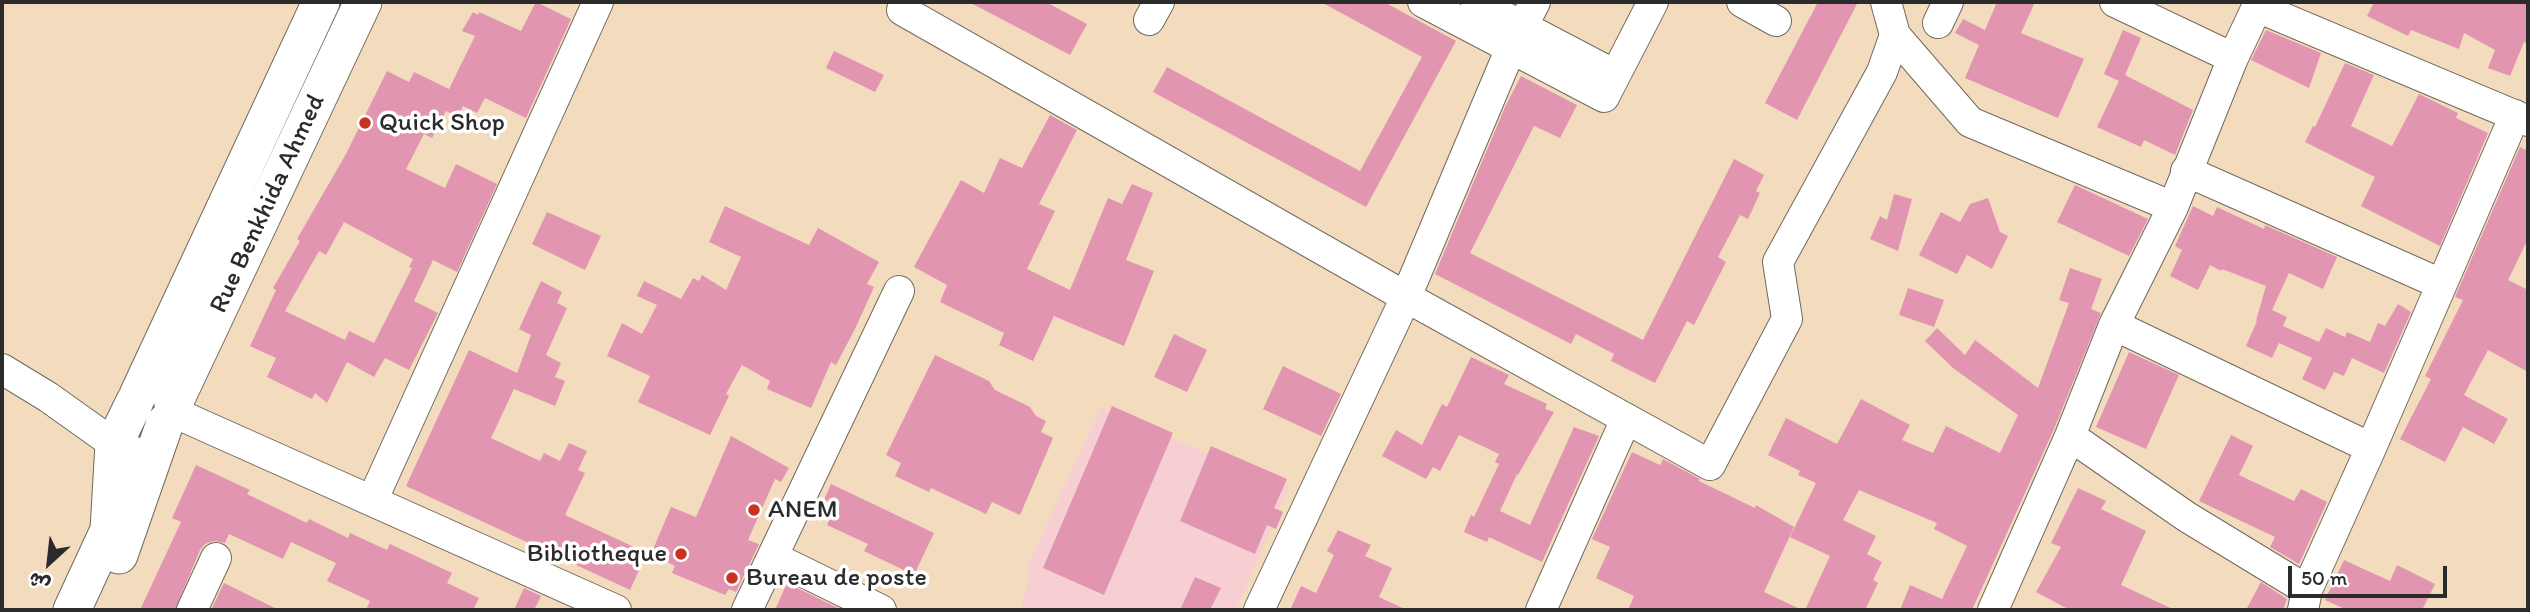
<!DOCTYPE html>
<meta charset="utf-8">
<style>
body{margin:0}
#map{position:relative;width:2530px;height:612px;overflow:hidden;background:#f3dcbd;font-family:Itim,"Playpen Sans Arabic",sans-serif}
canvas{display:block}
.frame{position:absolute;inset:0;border:4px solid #2b2b2b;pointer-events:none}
.north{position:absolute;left:14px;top:528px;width:70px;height:70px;-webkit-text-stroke:5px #fff;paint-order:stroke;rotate:207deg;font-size:19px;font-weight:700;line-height:28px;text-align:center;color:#2b2b2b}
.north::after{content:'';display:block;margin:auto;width:24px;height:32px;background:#2b2b2b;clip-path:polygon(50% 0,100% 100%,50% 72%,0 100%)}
.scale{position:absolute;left:2288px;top:566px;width:159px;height:32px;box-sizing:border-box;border:4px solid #2b2b2b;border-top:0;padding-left:9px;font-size:21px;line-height:24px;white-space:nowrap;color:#2b2b2b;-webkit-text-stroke:5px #fff;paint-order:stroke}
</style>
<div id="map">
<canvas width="2530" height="612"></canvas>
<div class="frame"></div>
<div class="north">ش</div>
<div class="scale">50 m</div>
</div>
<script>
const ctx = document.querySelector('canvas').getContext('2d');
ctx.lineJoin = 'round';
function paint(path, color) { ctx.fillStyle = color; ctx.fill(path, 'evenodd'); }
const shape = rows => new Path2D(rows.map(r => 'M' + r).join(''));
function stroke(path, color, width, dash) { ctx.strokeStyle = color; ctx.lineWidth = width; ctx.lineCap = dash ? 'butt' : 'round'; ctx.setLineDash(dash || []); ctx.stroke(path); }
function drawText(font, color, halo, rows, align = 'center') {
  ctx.font = font + ' Itim,sans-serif'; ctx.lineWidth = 7; ctx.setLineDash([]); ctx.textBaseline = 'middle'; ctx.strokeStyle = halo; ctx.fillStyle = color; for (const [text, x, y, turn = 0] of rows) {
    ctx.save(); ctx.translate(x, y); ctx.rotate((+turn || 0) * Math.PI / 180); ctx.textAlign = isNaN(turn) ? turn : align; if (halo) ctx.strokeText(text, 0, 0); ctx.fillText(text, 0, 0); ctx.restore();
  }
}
paint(shape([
 [1101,407,1277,485,1289,485,1236,610,1021,610,1028,582,1027,567]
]), '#f7cfd3');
paint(shape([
 [536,2,571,19,526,118,485,98,477,113,463,106,458,117,446,111,432,138,424,134,406,169,445,188,456,164,497,184,457,272,433,260,414,301,438,313,409,370,385,358,374,377,347,362,327,403,315,393,312,399,267,377,276,358,250,346,276,290,273,288,300,241,297,239,346,154,387,71,409,82,414,72,449,89,475,36,462,31,473,12,478,15,479,12,521,31],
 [344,222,413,259,409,267,412,268,374,343,349,331,345,340,285,311,319,251,326,255],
 [969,2,1046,2,1087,24,1070,55],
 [1321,2,1384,2,1456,41,1366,207,1153,92,1167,67,1360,171,1422,57],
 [1818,2,1858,2,1797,120,1765,103],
 [1997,2,2035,2,2021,33,2084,59,2058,118,1965,78,1979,45,1955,33,1963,19,1985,30],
 [2374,2,2528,2,2528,44,2524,42,2510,76,2488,68,2495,50,2464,33,2459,49,2411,30,2408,36,2367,16],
 [2123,30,2141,38,2125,75,2193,110,2175,155,2144,140,2141,147,2097,127,2119,81,2104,74],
 [2266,30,2321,53,2309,88,2251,60],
 [834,51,884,75,875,92,826,68],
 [2345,63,2374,75,2351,126,2392,146,2419,94,2458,113,2456,118,2488,133,2440,246,2361,206,2375,177,2305,142,2313,126,2315,127],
 [1521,76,1577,105,1560,138,1534,126,1470,253,1643,340,1734,159,1764,175,1756,191,1760,193,1748,219,1740,215,1718,257,1726,262,1694,325,1687,321,1655,383,1611,361,1614,354,1576,334,1571,344,1435,274,1505,107],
 [1050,115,1077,130,1039,204,1055,211,1027,269,1070,290,1108,198,1122,204,1132,184,1153,193,1126,260,1154,271,1124,346,1054,316,1033,361,999,345,1004,333,940,302,947,285,914,267,961,180,984,193,1000,158,1022,168],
 [2520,147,2528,151,2528,239,2508,280,2528,290,2528,372,2488,350,2464,395,2508,419,2494,444,2463,427,2445,462,2400,439,2431,379,2425,376,2463,300,2455,297],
 [2075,185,2148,219,2129,256,2057,222],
 [1894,194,1912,199,1898,251,1870,239,1880,216,1887,220],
 [1988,198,2000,232,2008,236,1992,269,1967,255,1957,274,1919,255,1941,212,1960,222,1970,204],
 [725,206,809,245,818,228,879,262,867,284,874,287,855,329,836,365,831,362,811,408,767,389,770,381,742,365,726,394,729,396,710,435,638,402,650,376,607,356,622,323,642,334,657,305,637,296,644,281,681,299,693,278,699,281,702,275,726,290,741,257,709,242],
 [2193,206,2213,216,2217,207,2264,229,2265,225,2337,257,2323,289,2289,273,2272,310,2287,317,2283,326,2319,342,2326,328,2345,337,2347,332,2370,342,2378,323,2385,326,2398,304,2411,312,2384,373,2352,358,2344,376,2334,372,2325,390,2302,379,2312,358,2279,343,2272,358,2246,346,2257,321,2256,321,2266,286,2222,269,2221,271,2210,265,2198,290,2170,276,2182,250,2175,246],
 [547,212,601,236,585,270,532,244],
 [2070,268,2102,279,2091,309,2101,313,2054,429,1972,610,1900,610,1910,585,1942,599,1967,546,1934,529,1937,523,1859,490,1843,520,1876,536,1867,554,1882,562,1873,580,1878,583,1865,610,1805,610,1830,556,1790,537,1816,483,1798,475,1800,471,1768,455,1786,418,1837,444,1861,399,1910,425,1902,440,1933,453,1946,426,2000,453,2018,415,1953,368,1925,341,1937,328,1965,355,1975,340,2038,388,2069,303,2059,300],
 [541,281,562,292,557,303,567,308,546,355,561,363,555,377,565,381,555,406,514,389,491,438,540,461,544,453,560,461,569,443,587,451,578,470,585,473,565,515,647,553,630,590,406,486,469,350,517,373,531,335,519,329],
 [1908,288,1944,300,1934,327,1899,315],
 [1174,334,1207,350,1187,392,1154,377],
 [2129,352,2179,375,2146,449,2096,427],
 [935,355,989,381,995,390,1030,407,1036,416,1046,421,1041,432,1053,438,1020,515,992,502,986,514,931,488,929,492,895,476,901,463,886,455],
 [1471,357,1509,375,1504,384,1547,404,1545,409,1554,412,1518,475,1517,474,1500,511,1530,525,1574,427,1599,436,1542,562,1489,537,1487,542,1464,532,1471,515,1474,517,1499,464,1495,462,1499,454,1459,435,1440,471,1433,467,1426,479,1382,456,1396,430,1422,445,1442,404,1447,407],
 [1283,366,1341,394,1321,436,1263,409],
 [1112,406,1173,433,1104,595,1043,568],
 [2231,435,2253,446,2239,475,2294,501,2301,489,2327,502,2299,564,2270,547,2275,537,2199,501],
 [731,436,789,468,781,482,775,479,748,540,759,544,736,592,729,589,725,595,672,573,675,566,651,554,671,507,696,517],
 [1211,446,1287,479,1274,508,1283,512,1276,529,1267,525,1255,554,1180,521],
 [1632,452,1660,465,1663,459,1700,479,1699,481,1755,508,1756,505,1794,527,1764,592,1802,610,1628,610,1634,596,1596,578,1610,547,1592,539],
 [196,465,250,490,247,494,307,523,309,519,348,538,350,533,387,550,390,544,452,573,447,583,479,598,473,610,366,610,370,601,327,581,336,563,291,542,283,559,229,534,225,543,214,541,205,544,200,550,175,610,140,610,181,522,172,518],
 [831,484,934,533,914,575,864,551,868,544,827,525,836,505,824,500],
 [2078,488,2106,501,2101,509,2146,531,2121,585,2175,610,2070,610,2036,592,2061,547,2051,543],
 [1338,530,1371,545,1365,556,1392,568,1379,597,1407,610,1290,610,1301,586,1316,593,1334,555,1327,551],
 [2344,560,2390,581,2397,565,2435,584,2422,610,2347,610,2325,600],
 [1195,577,1221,588,1210,610,1180,610],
 [2261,582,2287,599,2283,610,2246,610],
 [224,583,279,610,211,610],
 [787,583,842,610,775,610],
 [524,588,541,596,534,610,514,610]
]), '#e195b1');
const minor = shape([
 [1423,2,1604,97,1653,2],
 [1476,2,1615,75],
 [1742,2,1776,21],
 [1886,2,1895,35,1970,122,2173,207],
 [902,10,1406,297,1710,465,1787,319,1778,262,1882,72,1895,35],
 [1149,20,1159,2],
 [1938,23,1948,2],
 [2233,58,2257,7,2528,121],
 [2186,171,2441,284],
 [2114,325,2371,448],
 [2,369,48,397,114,444,153,459],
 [173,412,616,610],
 [2070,436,2187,517,2307,590],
 [372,501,598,2],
 [773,557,881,610],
 [192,610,216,558],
 [747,610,899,291],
 [1259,610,1406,297,1511,48,1535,2],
 [1541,610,1626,419],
 [1993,610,2070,436,2114,325,2173,207,2233,58,2115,2],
 [2303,610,2307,590,2371,448,2515,115]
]);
const major = shape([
 [138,395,321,2],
 [173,405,363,2],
 [119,555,165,423],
 [72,610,109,530,114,444,135,401]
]);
stroke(minor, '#71695e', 32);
stroke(major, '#71695e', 39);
stroke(minor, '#fff', 30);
stroke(major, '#fff', 37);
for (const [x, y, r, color] of [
 [365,123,7,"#c8321e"],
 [754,510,7,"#c8321e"],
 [681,554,7,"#c8321e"],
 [732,578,7,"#c8321e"]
]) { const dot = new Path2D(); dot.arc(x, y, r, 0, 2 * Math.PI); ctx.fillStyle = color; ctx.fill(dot); stroke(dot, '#fff', 2.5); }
drawText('26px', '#2b2b2b', '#fff', [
 ["Quick Shop",379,123],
 ["ANEM",768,510],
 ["Bibliotheque",667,554,"right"],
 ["Bureau de poste",746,578]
], 'left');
drawText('26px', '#2b2b2b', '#fff', [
 ["Rue Benkhida Ahmed",268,204,-65]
]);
</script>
